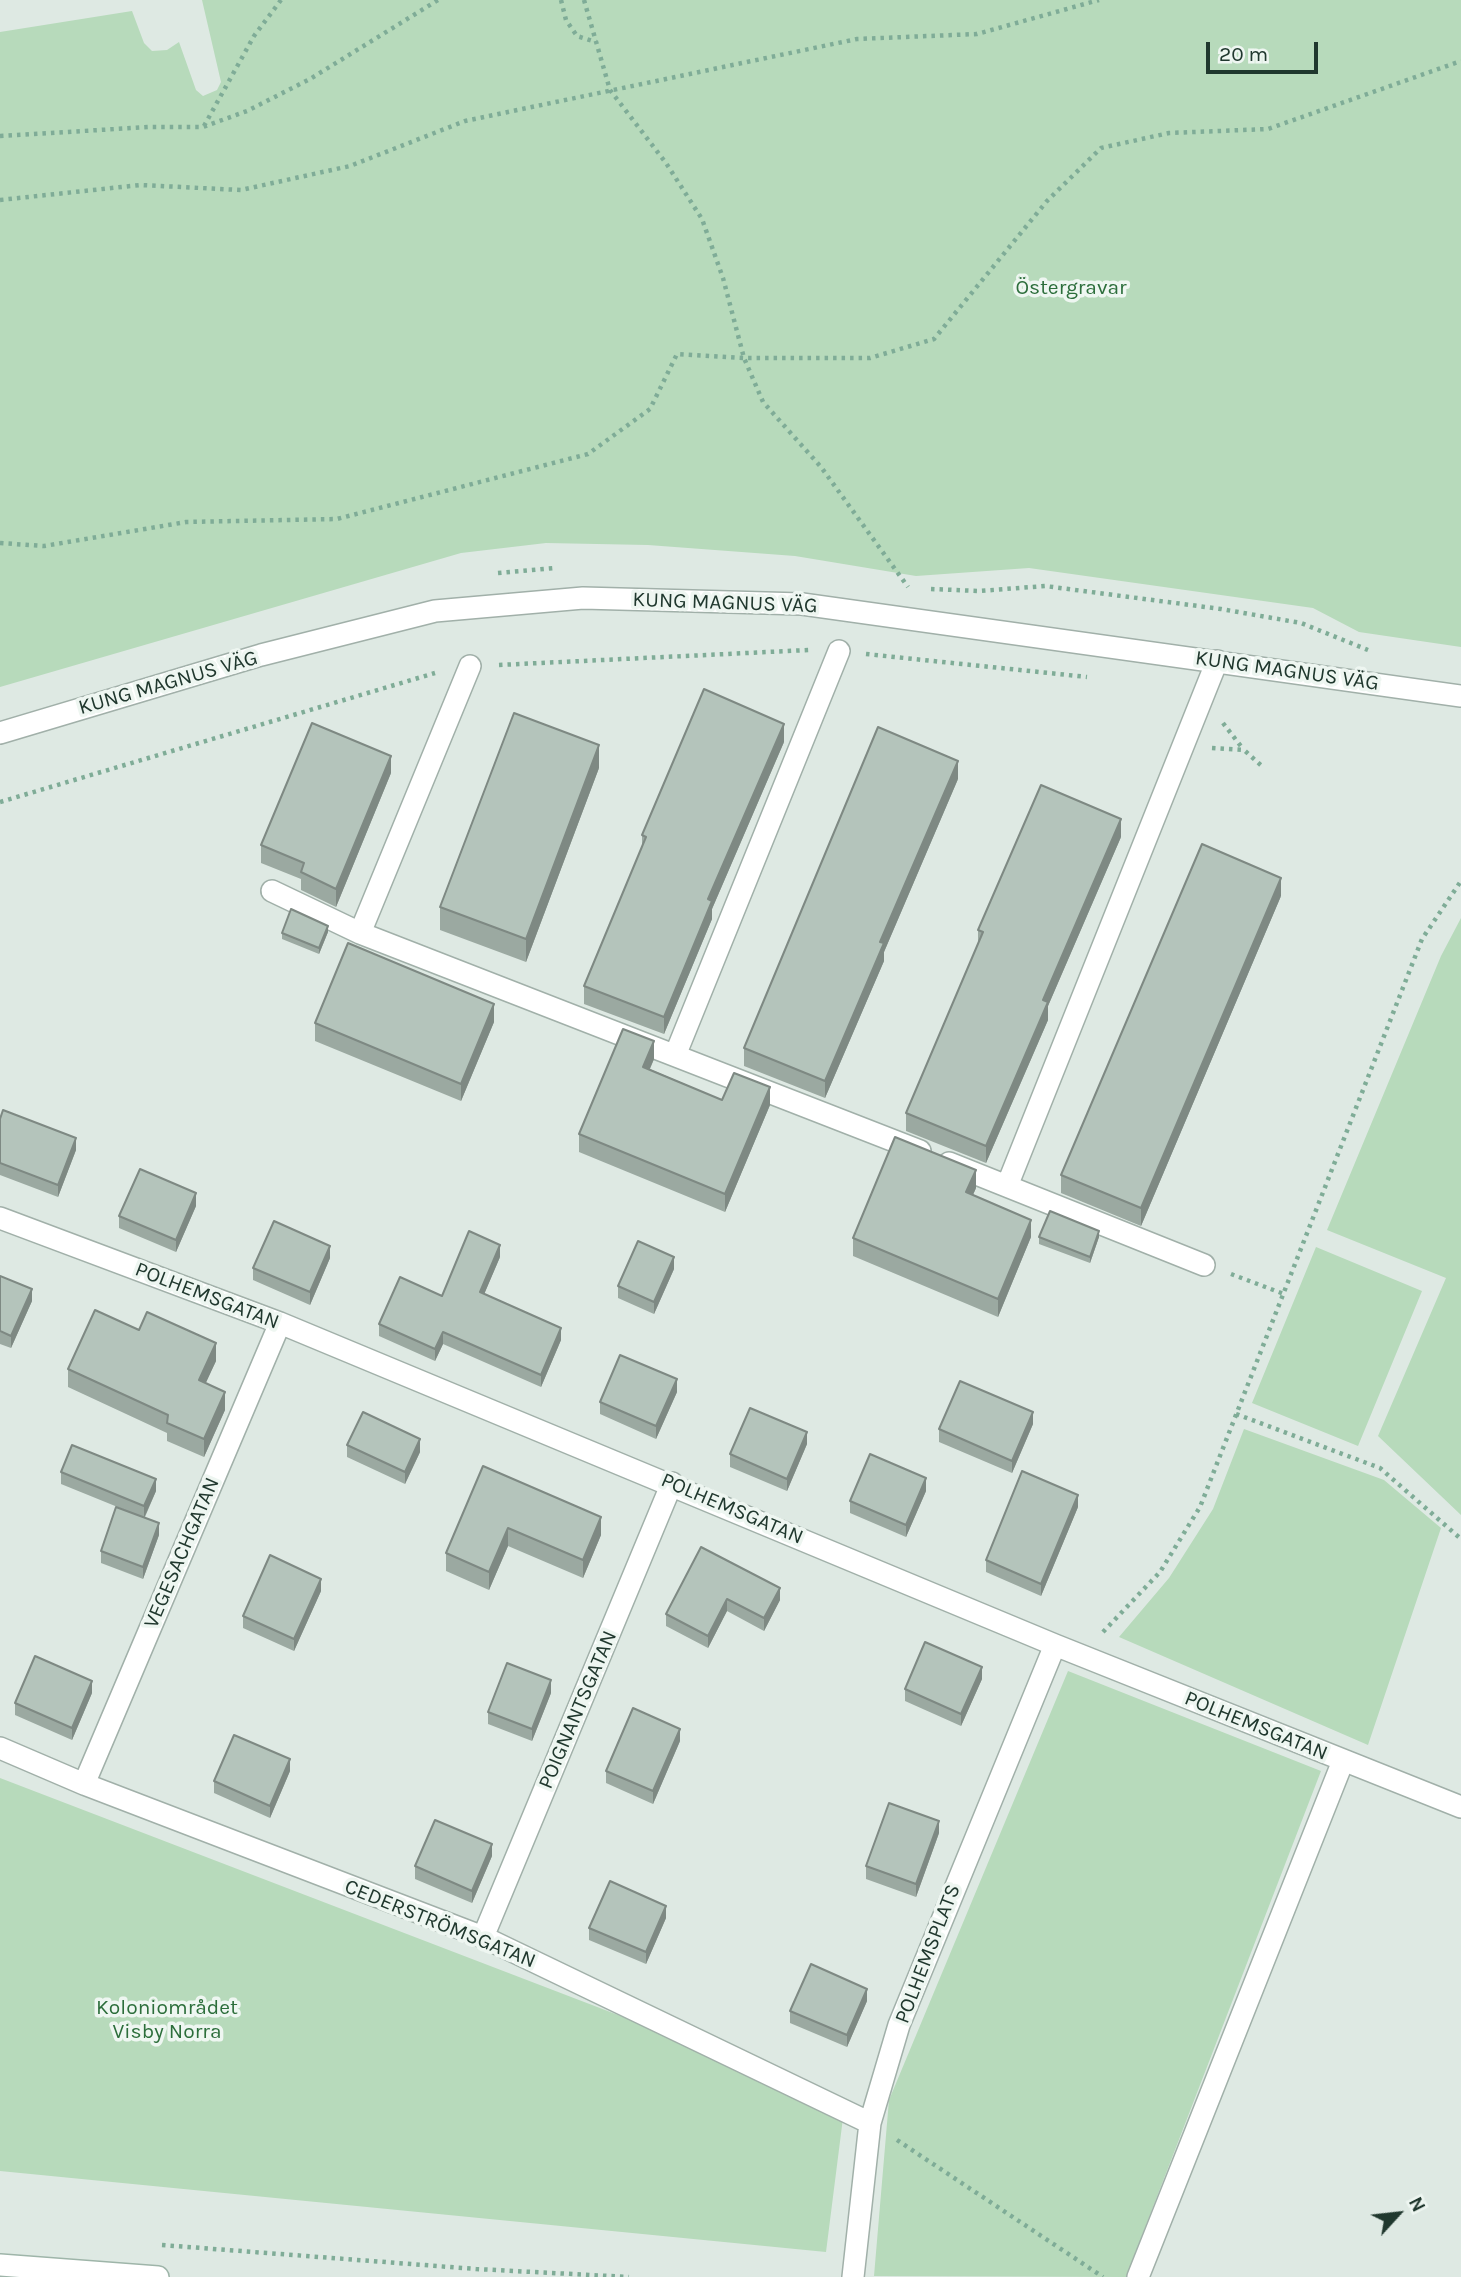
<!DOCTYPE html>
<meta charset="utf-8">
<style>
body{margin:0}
#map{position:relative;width:1461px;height:2277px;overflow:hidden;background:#dee9e3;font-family:Karla,sans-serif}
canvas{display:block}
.north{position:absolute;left:1363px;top:2179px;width:70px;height:70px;-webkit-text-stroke:5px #eef6f1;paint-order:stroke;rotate:63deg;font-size:19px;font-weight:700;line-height:28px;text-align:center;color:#20382e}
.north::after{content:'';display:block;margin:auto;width:24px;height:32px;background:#20382e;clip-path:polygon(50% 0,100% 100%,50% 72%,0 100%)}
.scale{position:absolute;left:1206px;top:42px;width:112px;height:32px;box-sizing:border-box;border:4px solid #20382e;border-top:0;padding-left:9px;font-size:21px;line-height:24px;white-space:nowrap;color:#20382e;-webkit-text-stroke:5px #eef6f1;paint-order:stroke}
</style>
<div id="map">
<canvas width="1461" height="2277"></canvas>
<div class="north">N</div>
<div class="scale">20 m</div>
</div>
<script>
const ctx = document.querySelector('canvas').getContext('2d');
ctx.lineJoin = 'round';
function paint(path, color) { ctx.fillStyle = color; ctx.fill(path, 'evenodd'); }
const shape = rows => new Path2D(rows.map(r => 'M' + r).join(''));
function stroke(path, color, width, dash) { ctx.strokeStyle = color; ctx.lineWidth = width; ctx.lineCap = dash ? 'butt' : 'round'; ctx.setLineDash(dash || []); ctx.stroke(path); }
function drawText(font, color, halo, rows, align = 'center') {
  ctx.font = font + ' Karla,sans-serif'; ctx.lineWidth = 7; ctx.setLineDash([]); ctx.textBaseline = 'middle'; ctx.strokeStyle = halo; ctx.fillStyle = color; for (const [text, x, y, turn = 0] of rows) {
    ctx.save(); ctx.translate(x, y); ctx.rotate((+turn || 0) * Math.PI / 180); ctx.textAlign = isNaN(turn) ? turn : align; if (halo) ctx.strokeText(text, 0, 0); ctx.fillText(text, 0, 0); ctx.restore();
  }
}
paint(shape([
 [202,0,1461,0,1461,647,1359,632,1313,608,1029,568,916,576,795,556,648,545,546,543,461,553,0,687,0,32,132,11,144,43,152,51,167,50,179,42,196,90,203,96,217,90,221,82],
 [1461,918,1461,1515,1378,1436,1446,1278,1327,1230,1441,956],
 [1316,1247,1422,1291,1358,1446,1252,1403],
 [1244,1429,1384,1480,1441,1528,1368,1745,1119,1637,1169,1578,1213,1509],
 [1068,1671,1321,1771,1126,2277,874,2276,889,2100],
 [0,1778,845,2102,826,2252,0,2171]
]), '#b7dabb');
const lane = shape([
 [272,891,360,933,920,1151],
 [360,933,470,666],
 [676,1053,839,651],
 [949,1163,1204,1265],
 [1007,1186,1217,661]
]);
const street = shape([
 [0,733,261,655,435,611,583,598,802,604,1461,696],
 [0,1218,280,1323,1055,1645,1461,1807],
 [0,1748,84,1784,483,1937,870,2123],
 [84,1784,280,1323],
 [483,1937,672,1483],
 [853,2277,870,2123,899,2025,1055,1645],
 [1138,2277,1343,1761]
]);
const secondary = shape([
 [0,2265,158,2277]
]);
stroke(lane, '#a1b0a9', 24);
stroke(street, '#a1b0a9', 24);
stroke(secondary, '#9eb5a9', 24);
stroke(shape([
 [561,0,566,20,577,36,596,42],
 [584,0,610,90,666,163,702,219,723,278,744,358,763,402,821,467,908,587],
 [204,126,254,36,281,0],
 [0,136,149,127,203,127,247,111,310,79,438,0],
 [0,200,140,185,241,190,350,166,465,121,857,39,977,34,1099,0],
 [0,543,44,546,186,522,337,519,588,454,650,409,677,354,744,358,870,358,934,339,1047,201,1101,148,1169,133,1268,129,1461,61],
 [498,573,555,568],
 [931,589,979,591,1045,586,1221,609,1301,623,1368,650],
 [866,654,1087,677],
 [499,665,809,650],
 [1223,723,1243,749],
 [1212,748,1244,750,1264,768],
 [0,802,435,673],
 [1231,1274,1284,1294],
 [1236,1414,1380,1468,1461,1539],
 [1103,1632,1160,1572,1200,1507,1422,939,1461,881],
 [897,2140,1103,2277],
 [162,2245,476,2269,629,2277]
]), '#7fac97', 4.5, [3.5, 5]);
stroke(lane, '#fff', 21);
stroke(street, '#fff', 21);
stroke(secondary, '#fff', 21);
paint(shape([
 [784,742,712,909,712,919,664,1034,584,1004,584,986,642,847,642,835],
 [599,768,526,962,440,930,440,907],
 [391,773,336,907,301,890,301,879,261,863,261,845],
 [958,779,884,952,884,961,825,1098,744,1066,744,1048],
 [1121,837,1048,1006,1048,1020,986,1163,906,1131,906,1113,978,944,978,930],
 [1281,896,1141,1226,1061,1193,1061,1175],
 [328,932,319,954,282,939,282,933],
 [494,1022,461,1101,315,1041,315,1023],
 [654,1059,650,1069,722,1100,770,1105,725,1212,579,1152,579,1134],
 [0,1119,76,1150,58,1197,0,1175],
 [976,1188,973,1195,1031,1237,998,1317,853,1256,853,1238],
 [196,1206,176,1252,119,1228,119,1216],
 [1039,1237,1099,1237,1090,1263,1039,1244],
 [500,1257,484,1294,561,1340,541,1387,443,1344,435,1361,379,1336,379,1324,442,1296],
 [330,1258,310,1305,253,1280,253,1268],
 [674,1269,654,1314,618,1298,618,1286],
 [0,1276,32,1301,11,1348,0,1344],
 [139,1330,216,1361,205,1383,225,1410,204,1457,167,1441,167,1433,68,1387,68,1369],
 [677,1392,656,1439,600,1414,600,1402],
 [1033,1424,1012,1473,939,1442,939,1429],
 [807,1444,787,1491,730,1467,730,1454],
 [347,1445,420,1452,405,1484,347,1457],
 [483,1466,601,1535,583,1578,508,1546,489,1590,446,1571,446,1553],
 [61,1472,156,1491,145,1517,159,1535,143,1579,101,1563,101,1551,125,1510,61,1484],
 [926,1491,906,1537,850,1513,850,1501],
 [1078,1507,1041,1596,986,1572,986,1560],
 [701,1547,780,1600,764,1631,727,1611,708,1648,666,1626,666,1614],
 [321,1591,294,1651,243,1628,243,1616],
 [982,1679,961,1726,905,1701,905,1689],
 [92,1693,72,1740,15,1715,15,1703],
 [551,1693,532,1741,488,1724,488,1712],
 [680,1741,653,1804,606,1783,606,1771],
 [290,1771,270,1818,214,1793,214,1781],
 [939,1833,916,1897,866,1879,866,1866],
 [492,1856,472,1903,415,1879,415,1866],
 [666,1918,646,1964,589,1940,589,1928],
 [867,2001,847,2047,790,2023,790,2011]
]), '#9ba9a1');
paint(shape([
 [784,724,784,742,712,909,712,919,664,1034,664,1017,708,899],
 [599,745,599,768,526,962,526,939],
 [391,756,391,773,336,907,336,889],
 [958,761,958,779,884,952,884,961,825,1098,825,1081,880,942],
 [1121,819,1121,837,1048,1006,1048,1020,986,1163,986,1146,1043,1000],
 [1281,878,1281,896,1141,1226,1141,1208],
 [328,926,328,932,319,954,319,948],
 [494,1004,494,1022,461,1101,461,1084],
 [654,1041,654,1059,643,1084,643,1067],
 [770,1087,770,1105,725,1212,725,1194],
 [76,1138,76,1150,58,1197,58,1185],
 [976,1170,976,1188,966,1210,966,1192],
 [196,1193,196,1206,176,1252,176,1240],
 [1031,1220,1031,1237,998,1317,998,1299],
 [1099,1231,1099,1237,1090,1263,1090,1257],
 [500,1245,500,1257,480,1304,480,1292],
 [330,1246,330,1258,310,1305,310,1292],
 [674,1257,674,1269,654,1314,654,1302],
 [32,1289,32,1301,11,1348,11,1336],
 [561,1328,561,1340,541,1387,541,1375],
 [443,1332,443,1344,435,1361,435,1349],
 [216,1343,216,1361,199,1398,199,1380],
 [677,1379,677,1392,656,1439,656,1426],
 [225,1392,225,1410,204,1457,204,1439],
 [1033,1412,1033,1424,1012,1473,1012,1461],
 [807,1432,807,1444,787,1491,787,1479],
 [420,1439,420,1452,405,1484,405,1472],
 [926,1478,926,1491,906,1537,906,1525],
 [156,1479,156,1491,144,1518,144,1506],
 [1078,1495,1078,1507,1041,1596,1041,1584],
 [601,1517,601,1535,583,1578,583,1560],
 [159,1523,159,1535,143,1579,143,1567],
 [508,1528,508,1546,489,1590,489,1572],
 [321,1579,321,1591,294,1651,294,1639],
 [780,1588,780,1600,764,1631,764,1618],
 [727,1599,727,1611,708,1648,708,1636],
 [982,1667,982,1679,961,1726,961,1714],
 [551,1680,551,1693,532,1741,532,1729],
 [92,1681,92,1693,72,1740,72,1728],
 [680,1729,680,1741,653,1804,653,1791],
 [290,1759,290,1771,270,1818,270,1806],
 [939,1821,939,1833,916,1897,916,1884],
 [492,1844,492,1856,472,1903,472,1891],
 [666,1906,666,1918,646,1964,646,1952],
 [867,1989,867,2001,847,2047,847,2035]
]), '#7e8983');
const building = shape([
 [704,689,784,724,708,899,712,901,664,1017,584,986,646,837,642,835,704,689],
 [514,713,599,745,526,939,440,907,514,713],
 [312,723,391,756,336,889,301,872,304,863,261,845,312,723],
 [878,727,958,761,880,942,884,943,825,1081,744,1048,878,727],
 [1041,785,1121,819,1043,1000,1048,1002,986,1146,906,1113,983,932,978,930,1041,785],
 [1202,844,1281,878,1141,1208,1061,1175,1202,844],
 [291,909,328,926,319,948,282,933,291,909],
 [348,943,494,1004,461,1084,315,1023,348,943],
 [623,1029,654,1041,643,1067,722,1100,734,1073,770,1087,725,1194,579,1134,623,1029],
 [3,1110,76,1138,58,1185,0,1163,0,1119,3,1110],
 [895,1137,976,1170,966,1192,1031,1220,998,1299,853,1238,895,1137],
 [140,1169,196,1193,176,1240,119,1216,140,1169],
 [1050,1211,1099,1231,1090,1257,1039,1237,1050,1211],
 [274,1221,330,1246,310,1292,253,1268,274,1221],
 [469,1231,500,1245,480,1292,561,1328,541,1375,443,1332,435,1349,379,1324,400,1277,442,1296,469,1231],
 [638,1241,674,1257,654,1302,618,1286,638,1241],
 [0,1276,32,1289,11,1336,0,1331,0,1276],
 [95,1310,139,1330,147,1312,216,1343,199,1380,225,1392,204,1439,167,1423,168,1415,68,1369,95,1310],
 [620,1355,677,1379,656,1426,600,1402,620,1355],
 [960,1381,1033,1412,1012,1461,939,1429,960,1381],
 [750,1408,807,1432,787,1479,730,1454,750,1408],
 [363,1412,420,1439,405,1472,347,1445,363,1412],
 [72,1445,156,1479,144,1506,61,1472,72,1445],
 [870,1454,926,1478,906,1525,850,1501,870,1454],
 [483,1466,601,1517,583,1560,508,1528,489,1572,446,1553,483,1466],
 [1022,1471,1078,1495,1041,1584,986,1560,1022,1471],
 [116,1507,159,1523,143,1567,101,1551,116,1507],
 [701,1547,780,1588,764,1618,727,1599,708,1636,666,1614,701,1547],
 [270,1555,321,1579,294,1639,243,1616,270,1555],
 [925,1642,982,1667,961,1714,905,1689,925,1642],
 [35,1656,92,1681,72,1728,15,1703,35,1656],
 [507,1663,551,1680,532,1729,488,1712,507,1663],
 [633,1708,680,1729,653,1791,606,1771,633,1708],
 [234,1735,290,1759,270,1806,214,1781,234,1735],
 [889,1803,939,1821,916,1884,866,1866,889,1803],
 [435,1820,492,1844,472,1891,415,1866,435,1820],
 [610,1881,666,1906,646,1952,589,1928,610,1881],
 [811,1964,867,1989,847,2035,790,2011,811,1964]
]);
paint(building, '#b4c4bb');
stroke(building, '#7e8983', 2);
drawText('21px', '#2c6e3b', '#eef6f1', [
 ["Östergravar",1071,288],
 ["Koloniområdet",167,2008],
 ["Visby Norra",167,2032]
]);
drawText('21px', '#20382e', '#eef6f1', [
 ["KUNG MAGNUS VÄG",725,603,2],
 ["KUNG MAGNUS VÄG",1287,671,8],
 ["KUNG MAGNUS VÄG",168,683,-16],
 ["POLHEMSGATAN",207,1296,21],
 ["POLHEMSGATAN",732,1509,23],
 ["VEGESACHGATAN",182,1553,-67],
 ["POIGNANTSGATAN",578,1710,-67],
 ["POLHEMSGATAN",1256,1726,22],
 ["CEDERSTRÖMSGATAN",440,1924,22],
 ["POLHEMSPLATS",928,1954,-69]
]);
</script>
